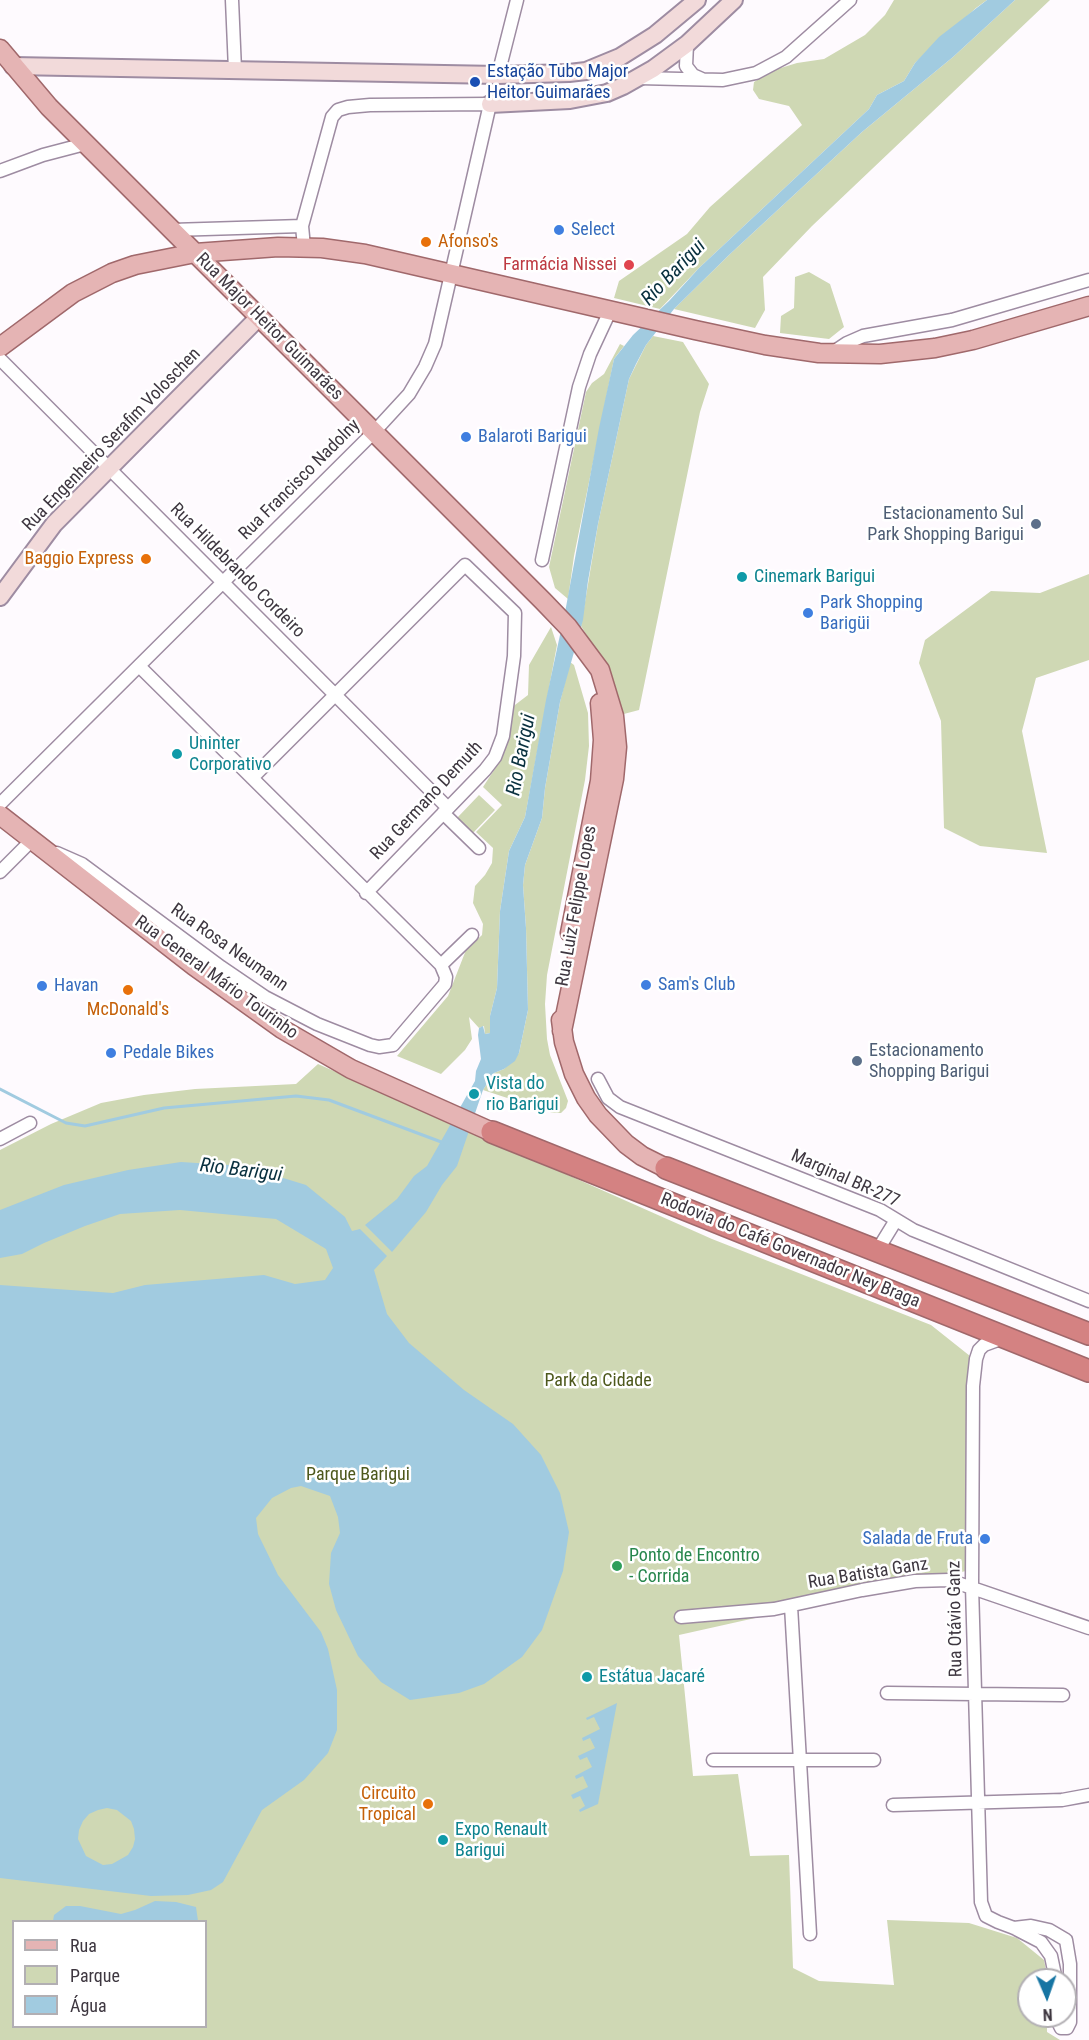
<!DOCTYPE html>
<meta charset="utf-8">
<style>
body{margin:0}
#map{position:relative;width:1089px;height:2040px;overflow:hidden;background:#fefafe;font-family:"Roboto Condensed",sans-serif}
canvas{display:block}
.legend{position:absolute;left:12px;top:1920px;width:195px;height:108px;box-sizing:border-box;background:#fff;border:2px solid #b2afb3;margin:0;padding:8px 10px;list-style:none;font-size:18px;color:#3e3740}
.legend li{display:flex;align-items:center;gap:12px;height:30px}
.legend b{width:30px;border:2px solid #b2afb3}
.north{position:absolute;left:1017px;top:1968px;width:60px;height:60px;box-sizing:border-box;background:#fff;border:2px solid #b2afb3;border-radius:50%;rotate:178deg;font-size:16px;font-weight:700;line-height:24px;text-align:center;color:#3e3740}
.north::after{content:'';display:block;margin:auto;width:21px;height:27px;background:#1675a3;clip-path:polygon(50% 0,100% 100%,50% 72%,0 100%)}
</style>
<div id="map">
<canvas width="1089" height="2040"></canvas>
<ul class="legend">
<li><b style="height:8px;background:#e5b4b4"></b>Rua</li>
<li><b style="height:16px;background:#cfd8b4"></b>Parque</li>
<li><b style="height:16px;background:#a1cbe0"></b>Água</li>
</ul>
<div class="north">N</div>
</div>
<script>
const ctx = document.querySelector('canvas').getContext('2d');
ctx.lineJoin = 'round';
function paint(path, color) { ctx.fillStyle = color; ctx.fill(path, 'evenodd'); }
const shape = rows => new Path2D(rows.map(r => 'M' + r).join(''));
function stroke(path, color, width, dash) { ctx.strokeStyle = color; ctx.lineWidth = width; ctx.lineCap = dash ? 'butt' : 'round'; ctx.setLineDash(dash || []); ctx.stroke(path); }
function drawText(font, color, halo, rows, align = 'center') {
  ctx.font = font + ' "Roboto Condensed",sans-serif'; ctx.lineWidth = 5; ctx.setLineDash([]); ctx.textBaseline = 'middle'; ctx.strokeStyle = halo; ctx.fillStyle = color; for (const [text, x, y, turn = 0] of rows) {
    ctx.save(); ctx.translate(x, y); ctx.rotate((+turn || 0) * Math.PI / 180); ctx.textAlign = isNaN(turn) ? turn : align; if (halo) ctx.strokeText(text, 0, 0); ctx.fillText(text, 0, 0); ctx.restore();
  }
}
paint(shape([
 [894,0,987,0,976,8,915,63,904,81,877,95,869,109,699,268,660,309,614,298,619,281,687,234,710,207,802,125,789,106,759,99,753,90,754,82,771,71,797,63,824,59,865,35,885,15],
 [1015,0,1050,0,812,226,763,277,765,310,755,328,674,309,729,255,862,132,953,57],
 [809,272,830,284,844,327,829,339,780,333,781,316,794,308,795,277],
 [653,336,683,342,709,384,700,412,639,710,620,715,616,690,605,664,581,626,598,524,629,379,646,345],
 [620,344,624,346,614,359,574,556,568,599,555,588,549,567,586,392,592,383,604,374],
 [1089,574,1089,660,1036,678,1022,731,1047,853,980,846,944,828,941,721,919,663,925,640,991,591,1040,593],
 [551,627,557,645,525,817,509,851,500,911,497,988,490,1016,490,1033,485,1034,484,1026,479,1028,469,1017,472,1039,465,1050,441,1074,397,1056,448,996,466,950,482,935,483,924,473,903,475,886,485,875,492,863,493,848,476,832,502,805,483,787,496,767,504,749,511,708,528,695,529,665],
 [570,662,574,665,588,713,589,746,585,780,547,975,545,1004,547,1039,550,1055,568,1101,566,1108,561,1113,553,1113,483,1090,494,1073,504,1069,519,1053,528,1010,526,928,523,885,525,865,542,818,545,788,560,702],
 [479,795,495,810,473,833,457,818],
 [318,1064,712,1239,931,1325,970,1356,966,1571,679,1635,693,1776,738,1774,750,1856,789,1855,793,1968,819,1981,894,1985,887,1920,969,1923,1017,1938,1044,1960,1048,1980,1029,1980,1029,2016,1047,2016,1047,2032,1060,2040,0,2040,0,1150,51,1124,101,1103,144,1095,195,1089,296,1084],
 [14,1922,206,1922,206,2026,14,2026]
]), '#cfd8b4');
paint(shape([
 [987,0,1015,0,953,57,862,132,729,255,674,309,646,345,636,364,629,379,598,524,588,581,583,620,560,702,545,788,542,818,525,865,523,885,526,928,528,1010,519,1053,515,1061,504,1069,494,1073,483,1090,457,1166,442,1185,426,1212,392,1252,365,1225,397,1199,414,1176,427,1166,475,1081,476,1071,481,1059,478,1035,479,1028,483,1026,485,1034,490,1033,490,1016,497,988,500,911,509,851,525,817,546,700,566,607,599,428,614,359,633,335,669,301,699,268,869,109,877,95,904,81,915,63,939,37],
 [181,1162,229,1165,269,1171,280,1177,306,1185,345,1217,352,1231,360,1229,387,1256,374,1270,387,1314,409,1343,464,1390,513,1424,541,1455,560,1493,569,1532,563,1571,542,1630,522,1657,484,1684,459,1693,410,1700,381,1682,358,1656,336,1610,329,1584,331,1553,340,1533,338,1517,330,1496,301,1486,291,1488,272,1498,256,1518,258,1534,278,1575,321,1632,328,1649,337,1690,337,1730,328,1753,304,1780,262,1810,223,1882,211,1890,188,1895,151,1896,0,1878,0,1285,113,1293,145,1285,264,1275,295,1284,325,1280,333,1268,326,1249,276,1219,180,1210,120,1214,85,1226,44,1243,22,1254,0,1258,0,1210,64,1185,128,1170],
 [107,1808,117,1810,131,1821,134,1829,135,1839,133,1847,128,1855,112,1864,103,1865,86,1856,78,1839,79,1830,83,1821,89,1814,98,1810],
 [617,1703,598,1804,580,1812,579,1810,585,1806,580,1796,573,1799,571,1795,588,1787,583,1776,576,1779,575,1776,592,1767,587,1757,580,1760,578,1756,595,1748,590,1738,583,1741,582,1738,600,1729,594,1717,587,1720,586,1718],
 [155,1901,176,1902,196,1907,198,1921,53,1921,54,1915,66,1906,80,1906,121,1914,135,1910]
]), '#a1cbe0');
stroke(shape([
 [0,1089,66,1123,85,1126,164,1108,296,1096,329,1100,444,1143]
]), '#a1cbe0', 3);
const street = shape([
 [232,0,235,70],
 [687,44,686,66,693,75,702,79],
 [498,75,517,0],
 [639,78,723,80,756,73,786,57,850,0],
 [0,171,43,155,85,144],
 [172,230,302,226],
 [832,353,847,343,863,336,952,320,1089,280],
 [0,359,448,808],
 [542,560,579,387,590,354,610,311],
 [252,778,465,565,515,613,514,656,503,736,495,757,485,770,366,893],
 [0,804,374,432,409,394,425,367,435,344,490,104,370,105,348,107,338,110,332,117,302,226,304,247],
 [443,813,479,848],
 [57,853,82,864,221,967,265,997,317,1024,370,1045,379,1047,393,1045,445,984,446,977,441,965,139,666],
 [0,872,32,840],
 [441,965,472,935],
 [598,1079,608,1098,620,1107,880,1210,913,1230,1089,1301],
 [0,1139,30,1123],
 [877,1251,896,1220],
 [1003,1338,984,1345,979,1350,976,1359,973,1386,972,1586,981,1902,986,1916,998,1922,1014,1928,1041,1942,1051,1956,1056,1980],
 [791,1606,810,1934],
 [681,1617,774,1609,862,1590,915,1581,949,1580,1089,1628],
 [887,1693,1063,1695],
 [713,1760,874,1760],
 [893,1805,1062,1800,1089,1795],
 [1014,1928,1031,1926,1049,1930,1066,1940,1070,1964,1070,2022,1067,2028,1061,2028,1055,2016]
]);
const secondary = shape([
 [13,66,498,75,569,73,586,71,620,57,655,35,697,0],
 [490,104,570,100,607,93,623,86,653,69,687,44,734,0],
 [0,597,54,524,259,317]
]);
const primary = shape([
 [0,49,49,107,543,601,568,627,600,670,614,716,617,747,614,779,562,1031],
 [0,347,73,293,112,273,135,265,195,253,278,247,322,248,365,254,695,330,765,345,819,353,880,354,935,348,973,340,1089,306],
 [0,815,194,966,282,1029,351,1069,492,1132],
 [570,933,600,781,603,740,600,703],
 [561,1020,564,1042,574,1074,586,1098,598,1115,626,1144,642,1156,666,1168]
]);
const highway = shape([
 [492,1132,1089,1371],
 [666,1168,1089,1334]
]);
stroke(street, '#9e8ca2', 15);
stroke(secondary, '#9e8ca2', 20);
stroke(primary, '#a0686b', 21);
stroke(highway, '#a0686b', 24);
stroke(street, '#fff', 12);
stroke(secondary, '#f2dada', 16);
stroke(primary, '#e5b4b4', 18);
stroke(highway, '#d48282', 21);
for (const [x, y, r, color] of [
 [475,82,6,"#1a4fb4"],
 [559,230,6,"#3f7fe0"],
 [426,242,6,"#e8710a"],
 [629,265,6,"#e0444e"],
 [466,437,6,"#3f7fe0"],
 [1036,524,6,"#5c6f8a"],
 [146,559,6,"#e8710a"],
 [742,577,6,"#0f9aa8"],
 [808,613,6,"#3f7fe0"],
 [177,754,6,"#0f9aa8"],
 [646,985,6,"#3f7fe0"],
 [42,986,6,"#3f7fe0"],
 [128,990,6,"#e8710a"],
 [111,1053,6,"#3f7fe0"],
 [857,1061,6,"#5c6f8a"],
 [474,1094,6,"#0f9aa8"],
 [985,1539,6,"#3f7fe0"],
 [617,1566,6,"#2e9e5b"],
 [587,1677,6,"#0f9aa8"],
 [428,1804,6,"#e8710a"],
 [443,1840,6,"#0f9aa8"]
]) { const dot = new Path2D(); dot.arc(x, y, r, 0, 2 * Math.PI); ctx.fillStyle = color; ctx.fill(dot); stroke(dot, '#fff', 2); }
drawText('18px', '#164399', '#fff', [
 ["Estação Tubo Major",487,72],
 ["Heitor Guimarães",487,93]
], 'left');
drawText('18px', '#366cbe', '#fff', [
 ["Select",571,230],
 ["Balaroti Barigui",478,437],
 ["Park Shopping",820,603],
 ["Barigüi",820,624],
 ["Sam's Club",658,985],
 ["Havan",54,986],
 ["Pedale Bikes",123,1053],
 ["Salada de Fruta",973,1539,"right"]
], 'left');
drawText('18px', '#c56008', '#fff', [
 ["Afonso's",438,242,"left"],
 ["Baggio Express",134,559],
 ["McDonald's",128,1010,"center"],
 ["Circuito",416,1794],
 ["Tropical",416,1815]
], 'right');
drawText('18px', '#be3a42', '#fff', [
 ["Farmácia Nissei",617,265]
], 'right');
drawText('18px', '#3e3740', '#fff', [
 ["Rua Major Heitor Guimarães",269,327,45],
 ["Rua Engenheiro Serafim Voloschen",112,440,-46],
 ["Rua Francisco Nadolny",300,480,-45],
 ["Rua Hildebrando Cordeiro",237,571,45],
 ["Rua Germano Demuth",427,801,-47],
 ["Rua Luiz Felippe Lopes",577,906,-80],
 ["Rua Rosa Neumann",229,948,35],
 ["Rua General Mário Tourinho",216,978,36],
 ["Marginal BR-277",845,1179,24],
 ["Rodovia do Café Governador Ney Braga",790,1251,22],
 ["Rua Batista Ganz",868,1574,-9],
 ["Rua Otávio Ganz",956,1619,-91]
]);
drawText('18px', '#4e5e75', '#fff', [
 ["Estacionamento Sul",1024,514],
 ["Park Shopping Barigui",1024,535],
 ["Estacionamento",869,1051,"left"],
 ["Shopping Barigui",869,1072,"left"]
], 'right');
drawText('18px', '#0d838f', '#fff', [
 ["Cinemark Barigui",754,577],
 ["Uninter",189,744],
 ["Corporativo",189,765],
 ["Vista do",486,1084],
 ["rio Barigui",486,1105],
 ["Estátua Jacaré",599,1677],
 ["Expo Renault",455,1830],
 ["Barigui",455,1851]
], 'left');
drawText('18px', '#4d581c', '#fff', [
 ["Park da Cidade",598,1381],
 ["Parque Barigui",358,1475]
]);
drawText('18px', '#27864d', '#fff', [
 ["Ponto de Encontro",629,1556],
 ["- Corrida",629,1577]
], 'left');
drawText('italic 20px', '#09303f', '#fff', [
 ["Rio Barigui",674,273,-46],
 ["Rio Barigui",522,755,-79],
 ["Rio Barigui",241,1171,7]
]);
</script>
